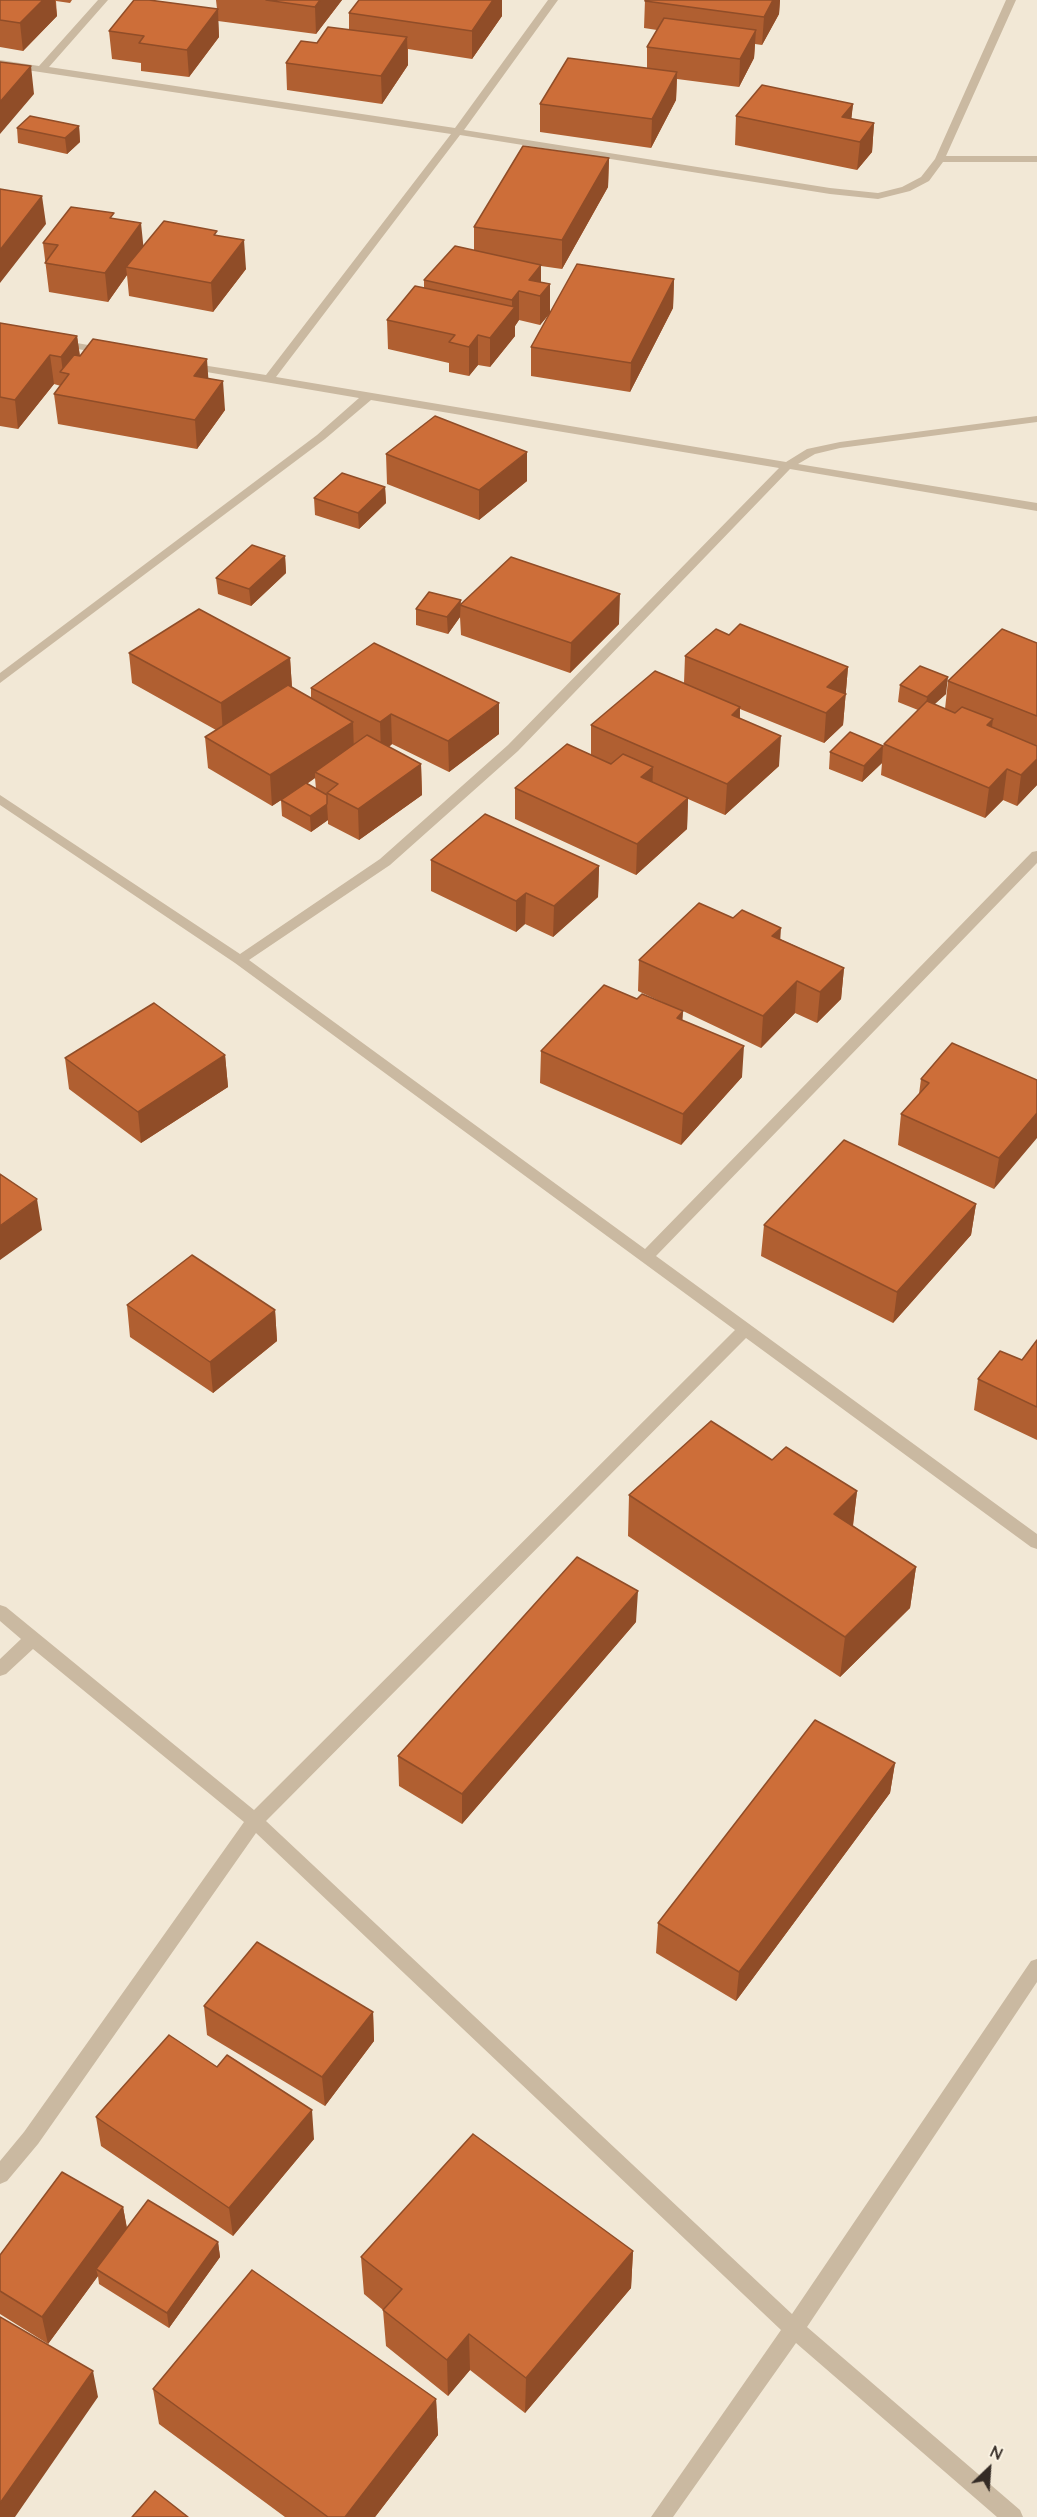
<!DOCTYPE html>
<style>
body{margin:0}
#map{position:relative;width:1037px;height:2517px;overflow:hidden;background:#f2e8d6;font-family:Quicksand,sans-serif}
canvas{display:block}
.north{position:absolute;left:959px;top:2439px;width:60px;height:60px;-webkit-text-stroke:4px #faf2e2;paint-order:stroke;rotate:25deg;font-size:16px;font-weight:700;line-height:24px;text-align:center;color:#342b25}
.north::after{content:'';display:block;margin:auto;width:21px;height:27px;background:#342b25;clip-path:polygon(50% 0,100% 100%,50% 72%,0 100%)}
</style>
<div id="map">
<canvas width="1037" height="2517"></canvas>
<div class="north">N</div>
</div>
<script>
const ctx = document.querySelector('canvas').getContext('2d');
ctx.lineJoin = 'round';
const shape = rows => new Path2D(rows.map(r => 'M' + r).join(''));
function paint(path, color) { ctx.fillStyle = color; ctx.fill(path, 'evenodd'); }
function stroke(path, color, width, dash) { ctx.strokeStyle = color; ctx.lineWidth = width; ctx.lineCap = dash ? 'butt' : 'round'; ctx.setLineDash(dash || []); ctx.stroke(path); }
paint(shape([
 [98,0,108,0,49,67,455,128,548,0,558,0,464,130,830,188,878,193,902,187,921,177,935,159,1006,0,1016,0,946,156,1037,156,1037,162,943,162,929,181,910,191,878,199,830,194,460,135,276,377,786,462,807,449,840,442,1037,416,1037,422,840,448,815,454,798,464,1037,503,1037,511,790,469,518,751,390,865,249,960,645,1249,1032,852,1037,851,1037,863,656,1256,1037,1534,1037,1549,1031,1547,746,1338,266,1821,792,2314,1031,1961,1037,1959,1037,1982,807,2327,1020,2510,1023,2517,997,2517,796,2343,673,2517,651,2517,781,2330,256,1833,38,2144,7,2181,0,2184,0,2161,24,2132,244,1822,33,1649,6,1674,0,1676,0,1659,21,1639,0,1621,0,1605,6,1607,254,1810,735,1330,235,963,0,805,0,795,240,954,380,859,508,745,779,468,371,400,325,439,0,683,0,673,317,435,359,398,189,369,183,366,189,363,266,375,451,134,0,66,0,60,39,66,98,0],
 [59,340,106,348,112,351,106,354,55,345,54,343,59,340]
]), '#cab9a1');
paint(shape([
 [0,0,72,0,70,3,56,1,57,16,23,51,0,47],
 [216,0,342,0,316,34,218,21,219,37,189,77,141,71,141,63,112,59,109,31,217,9],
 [359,0,502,0,502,16,472,59,408,49,408,65,382,104,287,90,286,63,317,43,349,29,349,13],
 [645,0,780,0,779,14,762,45,755,44,754,58,739,87,677,79,676,100,651,148,540,132,540,104,647,68,647,47,657,30,644,28],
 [853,104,851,119,874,123,872,152,857,170,735,145,736,116],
 [79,126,80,142,67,154,18,143,17,128],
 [609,158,608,187,562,269,541,266,541,282,550,284,550,313,540,325,519,320,515,326,515,336,490,367,478,365,469,376,449,372,449,363,388,349,387,320,424,288,424,280,474,250,474,227],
 [115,219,143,247,218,235,246,269,213,312,129,296,127,275,108,302,49,292,43,243],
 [674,279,673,308,630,392,531,376,531,347],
 [0,323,77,336,80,356,208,378,225,410,197,449,58,424,54,394,61,386,54,384,18,429,0,426],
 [386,454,527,481,479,520,387,484],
 [385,487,386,503,359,529,315,515,314,498],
 [285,556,286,573,251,606,218,594,216,578],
 [461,604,619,624,570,673,461,635,460,617,448,634,416,625,416,609],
 [729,635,848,667,843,725,824,743,740,709,740,718,779,766,725,815,688,799,687,829,636,875,515,819,515,788,591,755,591,725,684,683,685,656],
 [1037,643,1037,785,1017,806,1003,800,985,818,881,775,882,763,862,782,829,769,830,752,883,746,884,744,918,710,898,702,900,685,946,694,934,704,945,709,948,681],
 [129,653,290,658,292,688,311,699,311,688,499,734,449,772,392,744,389,747,421,764,422,795,359,840,328,824,328,820,311,832,282,816,281,800,272,806,208,768,205,737,216,730,132,683],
 [315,778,316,789,307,784],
 [431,860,599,866,598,897,553,937,525,924,516,932,431,891],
 [780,939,844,968,841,999,817,1023,795,1013,761,1048,683,1011,682,1020,742,1077,681,1145,540,1083,541,1051,637,999,677,1009,638,991,639,960],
 [225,1055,228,1087,141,1143,69,1089,65,1058],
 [921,1079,1037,1080,994,1189,898,1145,901,1114,919,1094],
 [976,1204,971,1235,893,1323,761,1256,764,1225],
 [127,1305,275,1310,277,1341,213,1393,130,1337],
 [1037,1340,1037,1440,974,1410,978,1379,1022,1360],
 [772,1460,857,1491,853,1526,916,1567,910,1608,840,1677,628,1536,629,1495],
 [636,1622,462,1824,399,1786,398,1756],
 [895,1763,890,1793,736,2001,656,1953,658,1923],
 [204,2006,373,2012,374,2041,325,2106,207,2035],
 [96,2117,314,2139,233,2236,101,2146],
 [123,2207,127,2228,218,2242,220,2257,169,2328,99,2284,98,2276,48,2344,0,2314,0,2255],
 [633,2251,631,2288,525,2413,470,2370,448,2396,386,2346,383,2310,364,2294,361,2257],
 [153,2389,436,2399,438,2435,375,2517,285,2517,159,2424]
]), '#b05f31');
paint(shape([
 [43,0,55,0,57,16,23,51,20,23],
 [320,0,342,0,316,34,315,7],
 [493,0,502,0,502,16,472,59,472,31],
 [773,0,780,0,779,14,762,45,764,17],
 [218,9,219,37,189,77,187,50],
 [756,30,754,58,739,87,740,59],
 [407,37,408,65,382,104,381,76],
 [31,66,34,94,0,134,0,102],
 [677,72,676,100,651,148,652,119],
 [853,104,850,132,842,117],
 [874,123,872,152,857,170,860,142],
 [79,126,80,142,67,154,65,138],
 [609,158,608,187,562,269,562,240],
 [42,196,46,224,0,283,0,250],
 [141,223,144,252,126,267,127,275,108,302,105,273],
 [244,240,246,269,213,312,211,283],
 [541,265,541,294,529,280],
 [674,279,673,308,630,392,631,363],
 [550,284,550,313,540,325,540,296],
 [519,291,519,320,515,326,515,336,490,367,490,338,512,311,512,300],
 [478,335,478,365,469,376,469,347],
 [77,336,81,365,69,374,63,373,61,357],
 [50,355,54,384,18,429,15,400],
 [207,359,209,388,194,376],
 [223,381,225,410,197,449,195,420],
 [527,452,527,481,479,520,479,490],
 [385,487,386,503,359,529,358,513],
 [285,556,286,573,251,606,249,589],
 [620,594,619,624,570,673,571,643],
 [461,600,460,617,448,634,447,617],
 [290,658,292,688,223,734,221,703],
 [848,667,843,725,824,743,826,713,827,687],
 [948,677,946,694,925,713,927,697],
 [499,703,499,734,449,772,448,741],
 [740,707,739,738,732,715],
 [391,714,392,744,381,753,380,722],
 [993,719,989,750,987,725],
 [353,722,354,753,315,772,315,778,272,806,270,775],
 [781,736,779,766,725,815,727,784],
 [883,746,882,763,862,782,864,766],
 [1037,759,1037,785,1017,806,1021,775],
 [421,764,422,795,359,840,358,809],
 [653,767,652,798,641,777],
 [1007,769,1003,800,985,818,989,788],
 [688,798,687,829,636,875,637,844],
 [327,804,328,820,311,832,310,816],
 [599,866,598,897,553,937,554,906],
 [526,893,525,924,516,932,516,901],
 [781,928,779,959,772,936],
 [844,968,841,999,817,1023,820,992],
 [797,981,795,1013,761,1048,763,1016],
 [683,1011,681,1042,677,1018],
 [744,1046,742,1077,681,1145,683,1114],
 [225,1055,228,1087,141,1143,138,1112],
 [1037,1113,1037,1138,994,1189,999,1158],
 [37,1199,42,1230,0,1260,0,1226],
 [976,1204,971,1235,893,1323,897,1292],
 [275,1310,277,1341,213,1393,210,1362],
 [857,1491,852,1532,834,1514],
 [916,1567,910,1608,840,1677,845,1637],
 [638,1591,636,1622,462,1824,462,1794],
 [895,1763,890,1793,736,2001,739,1972],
 [373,2012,374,2041,325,2106,322,2077],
 [312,2110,314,2139,233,2236,229,2208],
 [123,2207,128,2235,96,2269,98,2276,48,2344,42,2317],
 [218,2242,220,2257,169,2328,167,2313],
 [633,2251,631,2288,525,2413,526,2378],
 [469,2334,470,2370,448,2396,447,2360],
 [93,2371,98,2397,15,2517,0,2517,0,2503],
 [436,2399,438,2435,375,2517,345,2517]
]), '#904d28');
const building = shape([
 [0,0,43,0,20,23,0,20,0,0],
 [134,0,149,0,218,9,187,50,139,43,144,36,109,31,134,0],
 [266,0,320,0,315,7,266,0],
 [359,0,493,0,472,31,349,13,359,0],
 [645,0,773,0,764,17,645,1,645,0],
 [664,18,756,30,740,59,647,47,664,18],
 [328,27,407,37,381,76,286,63,301,41,317,43,328,27],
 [568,58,677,72,652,119,540,104,568,58],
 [0,62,31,66,0,102,0,62],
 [762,85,853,104,842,117,874,123,860,142,736,116,762,85],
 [30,116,79,126,65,138,17,128,30,116],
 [523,146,609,158,562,240,474,227,523,146],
 [0,189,42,196,0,250,0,189],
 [71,207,114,213,110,218,141,223,105,273,45,263,58,245,43,243,71,207],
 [164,221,217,231,214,235,244,240,211,283,126,267,164,221],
 [455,246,541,265,529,280,550,284,540,296,519,291,512,300,424,280,455,246],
 [577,264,674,279,631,363,531,347,577,264],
 [415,286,515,307,490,338,478,335,469,347,449,342,455,335,387,320,415,286],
 [0,323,77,336,61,357,50,355,15,400,0,397,0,323],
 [93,339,207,359,194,376,223,381,195,420,54,394,69,374,60,372,74,355,80,356,93,339],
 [435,416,527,452,479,490,386,454,435,416],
 [342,473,385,487,358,513,314,498,342,473],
 [252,545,285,556,249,589,216,578,252,545],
 [511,557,620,594,571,643,460,605,511,557],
 [429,592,461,600,447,617,416,609,429,592],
 [199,609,290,658,221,703,129,653,199,609],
 [740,624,848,667,827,687,846,694,826,713,685,656,716,629,729,635,740,624],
 [1002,629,1037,643,1037,716,948,681,1002,629],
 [374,643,499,703,448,741,391,714,380,722,311,688,374,643],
 [920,666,948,677,927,697,900,685,920,666],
 [655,671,740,707,732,715,781,736,727,784,591,725,655,671],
 [288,685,353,722,270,775,205,737,288,685],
 [927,701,955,713,962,707,993,719,987,725,1037,746,1037,759,1021,775,1007,769,989,788,884,744,927,701],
 [850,732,883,746,864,766,830,752,850,732],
 [367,735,421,764,358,809,327,793,338,784,315,772,367,735],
 [567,744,611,764,623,754,653,767,641,777,688,798,637,844,515,788,567,744],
 [306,783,327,795,327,804,310,816,281,800,306,783],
 [485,814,599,866,554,906,526,893,516,901,431,860,485,814],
 [699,903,733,918,742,910,781,928,772,936,844,968,820,992,797,981,763,1016,639,960,699,903],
 [604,985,637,999,642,994,683,1011,677,1018,744,1046,683,1114,541,1051,604,985],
 [154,1003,225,1055,138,1112,65,1058,154,1003],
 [952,1043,1037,1080,1037,1113,999,1158,901,1114,929,1083,921,1079,952,1043],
 [844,1140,976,1204,897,1292,764,1225,844,1140],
 [0,1174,37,1199,0,1226,0,1174],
 [192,1255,275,1310,210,1362,127,1305,192,1255],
 [1037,1340,1037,1407,978,1379,1000,1351,1022,1360,1037,1340],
 [711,1421,772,1460,786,1447,857,1491,834,1514,916,1567,845,1637,629,1495,711,1421],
 [577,1557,638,1591,462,1794,398,1756,577,1557],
 [815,1720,895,1763,739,1972,658,1923,815,1720],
 [257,1942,373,2012,322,2077,204,2006,257,1942],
 [169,2035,217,2067,227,2055,312,2110,229,2208,96,2117,169,2035],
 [473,2134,633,2251,526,2378,469,2334,447,2360,383,2310,402,2289,361,2257,473,2134],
 [62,2172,123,2207,42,2317,0,2291,0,2255,62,2172],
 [148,2200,218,2242,167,2313,96,2269,148,2200],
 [252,2270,436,2399,345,2517,328,2517,153,2389,252,2270],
 [0,2317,93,2371,0,2503,0,2317],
 [155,2491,188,2517,132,2517,155,2491]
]);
paint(building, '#cd6e39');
stroke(building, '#904d28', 1.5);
</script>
